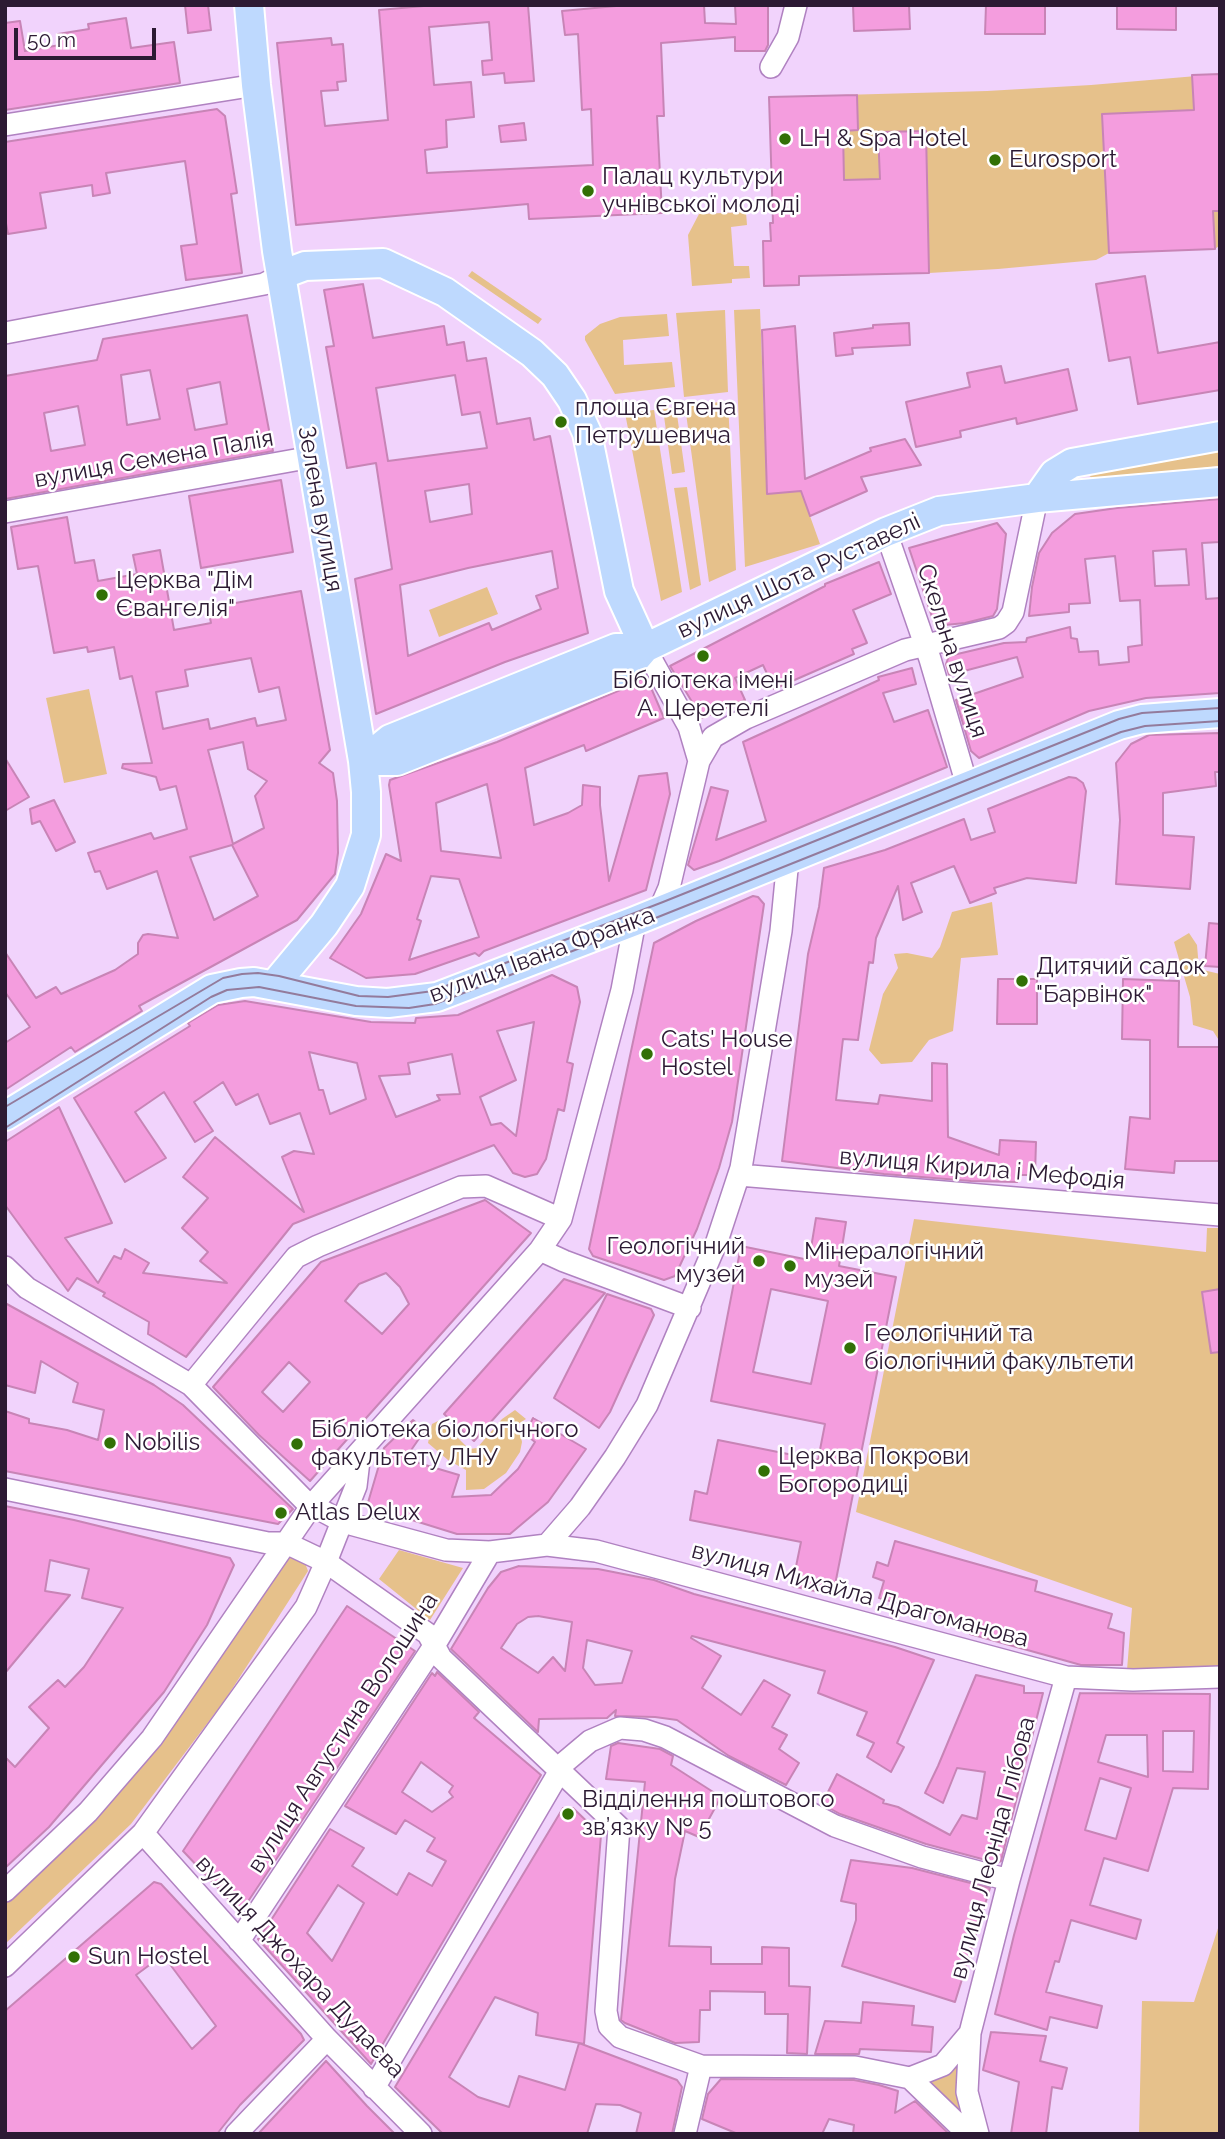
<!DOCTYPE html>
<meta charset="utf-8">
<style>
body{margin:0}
#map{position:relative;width:1225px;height:2139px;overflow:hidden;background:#f1d3fc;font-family:Raleway,sans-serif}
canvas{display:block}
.frame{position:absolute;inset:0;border:7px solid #2c1a33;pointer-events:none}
.scale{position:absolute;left:14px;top:28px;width:142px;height:32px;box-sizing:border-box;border:4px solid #2c1a33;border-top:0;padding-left:9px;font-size:21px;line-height:24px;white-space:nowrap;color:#2c1a33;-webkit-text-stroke:5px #fff;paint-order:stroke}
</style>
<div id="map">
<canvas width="1225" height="2139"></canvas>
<div class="frame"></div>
<div class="scale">50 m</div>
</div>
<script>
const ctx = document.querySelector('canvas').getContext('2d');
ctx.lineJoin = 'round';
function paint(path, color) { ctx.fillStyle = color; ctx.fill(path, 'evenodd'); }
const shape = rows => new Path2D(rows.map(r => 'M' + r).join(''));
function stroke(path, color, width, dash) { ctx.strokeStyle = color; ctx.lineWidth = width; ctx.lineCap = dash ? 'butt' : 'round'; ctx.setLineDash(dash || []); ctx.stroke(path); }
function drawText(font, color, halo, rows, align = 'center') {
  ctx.font = font + ' Raleway,sans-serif'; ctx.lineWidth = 5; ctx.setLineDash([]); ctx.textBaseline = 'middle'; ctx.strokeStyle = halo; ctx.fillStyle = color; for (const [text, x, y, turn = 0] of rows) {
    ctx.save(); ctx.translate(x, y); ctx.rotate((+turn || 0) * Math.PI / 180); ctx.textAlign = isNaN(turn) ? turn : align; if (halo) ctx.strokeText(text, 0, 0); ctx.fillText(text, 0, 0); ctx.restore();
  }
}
paint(shape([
 [1220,74,1220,245,1215,249,1109,253,1096,260,998,269,929,273,800,276,799,285,764,286,763,241,771,240,770,223,773,222,769,97,987,91,1091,85],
 [746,212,747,225,731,227,734,266,749,266,750,278,732,279,732,283,692,286,688,235,699,214],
 [472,271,542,319,538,324,468,276],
 [760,309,767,493,801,491,820,544,745,567,734,310],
 [725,310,728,392,684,397,676,313],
 [667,314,669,336,623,340,624,365,672,362,675,387,615,394,585,340,585,336,600,324,620,317],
 [728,401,736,570,709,582,685,406],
 [676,407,685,472,672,474,663,409],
 [654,410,682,592,661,601,625,413],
 [1220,447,1220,466,1106,479,1092,478,1087,474],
 [687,487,701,585,690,590,674,488],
 [487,587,498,614,439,637,429,610],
 [89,689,107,774,64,783,46,698],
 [992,902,998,955,961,958,953,1031,929,1040,912,1062,881,1064,869,1050,883,994,898,968,894,954,907,953,932,958,940,947,952,912],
 [1189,933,1197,945,1199,969,1220,974,1220,1042,1213,1031,1193,1025,1190,997,1174,942],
 [914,1219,1206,1252,1207,1228,1220,1228,1220,1670,1127,1670,1132,1608,856,1512],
 [515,1410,526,1419,518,1424,522,1442,520,1452,506,1473,484,1489,466,1490,466,1470,448,1460,428,1443,432,1424,440,1420,469,1449,477,1448,502,1419],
 [399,1550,463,1568,430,1620,379,1579],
 [290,1553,305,1563,308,1571,225,1700,131,1824,5,1944,5,1897,91,1815],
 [1220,1922,1220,2134,1139,2134,1142,2001,1194,2002],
 [962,2053,968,2125,924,2080]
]), '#e6c18b');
const building = shape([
 [185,5,208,5,211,30,188,33,185,5],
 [435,5,528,5,534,81,505,83,504,73,483,75,482,61,492,60,489,22,429,27,434,85,471,82,474,117,446,120,447,147,425,150,427,173,593,165,591,109,582,110,578,34,565,35,562,11,627,5,704,5,705,23,736,24,735,5,768,5,768,45,765,51,735,51,735,37,661,43,664,116,657,116,662,213,529,219,528,204,296,225,277,43,331,38,332,45,343,44,346,81,337,82,338,90,321,91,325,126,388,120,379,10,435,5],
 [853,5,909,5,910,29,854,31,853,5],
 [986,5,1045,5,1045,34,985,34,986,5],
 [1117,5,1176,5,1176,30,1117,29,1117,5],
 [126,18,131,48,174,42,180,83,5,110,5,23,20,21,25,51,60,45,58,34,89,29,88,24,126,18],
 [1220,74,1220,211,1213,211,1215,249,1109,253,1102,114,1194,110,1192,75,1220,74],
 [857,95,858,130,843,131,844,180,880,179,878,132,926,131,929,273,799,276,799,285,764,286,763,241,771,241,770,223,773,223,769,97,857,95],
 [217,109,225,116,237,193,231,194,242,273,186,280,181,246,197,244,185,161,106,173,110,193,93,196,92,185,40,193,46,228,8,234,5,218,5,142,217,109],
 [524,123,526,140,501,142,499,126,524,123],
 [1145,276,1158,353,1220,342,1220,390,1138,404,1130,357,1109,361,1096,284,1145,276],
 [363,284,373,338,444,326,447,345,464,342,467,361,486,358,497,424,530,418,534,440,550,436,588,633,505,662,376,714,355,579,392,569,376,463,347,468,326,347,334,346,324,290,363,284],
 [455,375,462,415,480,412,487,448,388,461,376,388,455,375],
 [469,484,472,514,430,522,425,491,469,484],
 [552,551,558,588,536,596,541,609,492,630,489,623,408,656,400,585,468,568,552,551],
 [247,315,273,451,5,499,5,376,97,360,103,339,247,315],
 [150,370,160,419,127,425,121,375,150,370],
 [220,382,227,424,195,430,187,389,220,382],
 [78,406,85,445,51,451,44,413,78,406],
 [909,323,910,345,852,348,853,354,836,356,834,333,873,328,873,325,909,323],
 [795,326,805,479,871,451,870,448,905,439,921,465,861,477,867,491,810,516,801,491,767,494,762,330,795,326],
 [1001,366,1005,383,1068,369,1077,410,1017,424,1016,418,960,431,961,437,916,447,906,402,970,387,967,373,1001,366],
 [281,480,293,552,201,568,189,496,281,480],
 [1220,499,1220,542,1202,543,1206,599,1220,598,1220,693,1146,698,1089,711,979,758,971,751,956,700,1023,677,1017,657,949,675,946,664,949,656,1004,643,1026,642,1027,638,1070,627,1071,638,1077,639,1079,652,1098,651,1099,665,1129,662,1128,647,1142,645,1140,600,1120,601,1115,556,1085,559,1090,603,1069,604,1069,612,1029,616,1032,587,1039,553,1052,533,1075,514,1117,508,1220,499],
 [1186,549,1189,585,1155,586,1153,551,1186,549],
 [67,517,75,563,94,560,98,581,137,574,133,555,160,550,174,630,211,623,208,608,301,591,330,750,319,763,333,773,337,801,338,853,335,874,297,920,139,1006,142,1011,75,1052,71,1047,5,1090,5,1043,30,1027,5,992,5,952,36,998,56,987,61,994,115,970,138,954,138,943,143,935,148,934,178,938,157,871,107,889,100,871,95,872,88,853,151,833,154,839,187,829,176,786,160,790,156,777,122,768,123,764,152,763,132,676,120,679,114,647,88,652,87,647,54,653,38,566,18,569,11,527,67,517],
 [251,658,259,692,279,687,286,720,257,726,255,718,210,729,208,719,163,729,156,692,188,686,185,670,251,658],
 [243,742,248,769,267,781,255,796,264,828,233,844,208,750,243,742],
 [232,845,258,896,214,920,190,857,232,845],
 [997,523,1006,534,997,609,993,616,965,623,935,626,909,548,997,523],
 [879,562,891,594,853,610,867,643,852,649,854,654,774,689,763,665,735,678,745,700,702,718,670,666,825,586,825,584,879,562],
 [912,668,916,684,883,693,894,722,928,710,947,767,719,861,694,870,688,865,711,787,728,791,716,840,766,821,743,742,879,680,878,677,912,668],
 [646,676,664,718,586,751,584,745,525,768,534,825,568,813,582,805,583,785,600,787,600,805,609,881,639,776,667,773,670,794,646,890,484,951,479,956,475,953,415,974,366,978,330,958,361,914,386,854,401,861,389,785,390,780,497,742,632,685,646,676],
 [487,784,501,858,441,851,436,803,487,784],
 [431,876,459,879,479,937,409,960,421,921,417,919,431,876],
 [1220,733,1220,772,1215,772,1216,786,1163,793,1163,835,1194,837,1190,889,1116,884,1120,820,1116,763,1131,744,1149,735,1220,733],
 [5,758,29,797,5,811,5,758],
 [1069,777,1076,778,1083,783,1086,791,1076,883,1027,878,994,888,996,893,970,903,954,866,911,883,922,912,903,920,898,886,876,938,873,963,869,962,858,1040,843,1039,836,1100,878,1104,880,1095,932,1101,932,1063,947,1064,948,1137,999,1155,1000,1140,1036,1142,1035,1175,1018,1175,1017,1182,971,1181,884,1174,782,1161,808,954,819,907,824,868,885,850,964,819,971,840,995,832,988,809,1069,777],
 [54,800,75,842,56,851,40,821,32,824,30,809,54,800],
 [753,896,758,897,764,904,732,1122,719,1168,697,1229,675,1276,664,1280,593,1256,589,1249,654,943,696,921,753,896],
 [1209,923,1220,924,1220,967,1205,966,1209,923],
 [552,975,577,987,580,1002,567,1062,573,1064,564,1111,558,1109,546,1159,537,1174,525,1177,513,1173,494,1145,293,1224,186,1357,148,1334,149,1322,103,1296,105,1293,77,1278,68,1291,5,1205,5,1142,59,1107,112,1223,65,1238,98,1283,114,1256,121,1259,125,1249,149,1263,143,1273,227,1283,200,1261,208,1252,182,1228,208,1198,183,1177,215,1137,304,1212,282,1157,294,1151,314,1154,300,1113,270,1124,258,1094,236,1105,223,1082,194,1102,213,1131,195,1142,164,1092,135,1112,166,1158,125,1182,74,1098,190,1026,188,1023,218,1005,245,1001,371,1022,415,1023,416,1018,458,1015,552,975],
 [534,1022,518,1124,516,1136,501,1123,491,1125,480,1097,516,1080,497,1031,534,1022],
 [309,1052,357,1063,366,1099,330,1114,323,1090,319,1090,309,1052],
 [452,1054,460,1094,437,1095,440,1100,396,1117,379,1076,410,1074,408,1063,452,1054],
 [998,979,1037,979,1037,1024,997,1024,998,979],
 [1123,979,1179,981,1178,1047,1220,1047,1220,1161,1175,1161,1174,1173,1125,1169,1130,1117,1150,1119,1150,1040,1122,1039,1123,979],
 [485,1200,531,1233,310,1481,259,1435,213,1387,321,1262,485,1200],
 [386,1273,400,1287,409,1304,382,1334,345,1301,359,1284,386,1273],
 [289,1362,310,1382,283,1412,262,1392,289,1362],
 [816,1218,846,1222,839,1266,896,1277,833,1595,792,1586,801,1542,690,1520,695,1491,707,1494,718,1440,818,1460,825,1424,711,1401,741,1246,809,1260,816,1218],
 [771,1289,828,1301,811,1384,753,1372,771,1289],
 [564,1279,605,1293,474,1441,444,1414,564,1279],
 [1220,1289,1220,1352,1211,1353,1202,1292,1220,1289],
 [607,1294,651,1309,654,1315,610,1412,599,1428,554,1398,607,1294],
 [5,1303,154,1385,183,1405,293,1509,278,1524,5,1471,5,1411,29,1419,29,1423,67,1430,98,1440,104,1410,73,1402,78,1383,41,1361,35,1393,5,1385,5,1303],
 [533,1418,586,1449,548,1502,510,1534,457,1534,367,1506,384,1448,413,1420,425,1430,405,1459,459,1475,452,1497,491,1495,518,1469,535,1442,525,1434,533,1418],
 [5,1506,74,1520,230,1558,234,1565,207,1625,164,1692,49,1827,5,1868,5,1757,15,1767,49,1728,29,1707,58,1680,65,1687,84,1667,123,1608,82,1598,89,1569,50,1560,45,1591,70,1595,5,1673,5,1506],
 [895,1541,1037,1581,1035,1591,1112,1614,1108,1628,1124,1633,1122,1665,1081,1665,970,1634,972,1624,879,1598,884,1581,873,1577,877,1562,888,1566,895,1541],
 [519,1566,598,1569,654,1580,694,1594,895,1647,934,1660,897,1743,904,1747,891,1772,867,1757,874,1743,857,1735,867,1712,818,1693,825,1671,692,1636,691,1638,721,1656,702,1688,741,1715,764,1680,790,1695,772,1727,787,1735,779,1749,799,1763,786,1785,729,1756,677,1720,655,1717,615,1716,616,1710,607,1718,539,1719,538,1732,451,1649,488,1588,501,1572,519,1566],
 [538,1616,572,1622,565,1671,553,1657,538,1673,501,1648,517,1624,528,1617,538,1616],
 [587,1640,632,1651,622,1683,595,1685,583,1668,587,1640],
 [347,1606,415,1651,241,1912,183,1851,347,1606],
 [437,1672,479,1712,474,1718,541,1775,371,2064,258,1939,266,1938,262,1934,330,1829,364,1848,352,1866,397,1895,409,1873,432,1886,446,1861,427,1851,435,1838,405,1820,396,1834,345,1806,432,1673,435,1676,437,1672],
 [421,1762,453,1786,449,1792,453,1797,432,1812,402,1792,421,1762],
 [338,1885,364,1903,332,1961,307,1933,338,1885],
 [976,1675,1024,1686,1024,1693,1043,1693,1001,1861,997,1863,926,1844,840,1814,822,1804,837,1774,884,1800,883,1803,898,1807,950,1835,962,1815,977,1819,985,1772,957,1768,943,1803,925,1793,938,1766,976,1675],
 [1080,1693,1210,1694,1208,1789,1173,1788,1148,1871,1104,1858,1090,1905,1141,1920,1136,1939,1071,1920,1059,1962,1055,1961,1046,1992,1102,2006,1097,2028,1050,2017,1047,2030,995,2014,1014,1935,1080,1693],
 [1163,1731,1194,1731,1193,1772,1163,1771,1163,1731],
 [1106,1735,1147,1735,1148,1777,1098,1762,1106,1735],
 [1100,1778,1131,1788,1116,1839,1085,1830,1100,1778],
 [618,1743,660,1749,673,1756,671,1765,721,1797,699,1837,685,1831,675,1879,669,1946,711,1947,711,1964,762,1964,762,1947,789,1948,789,1986,810,1987,807,2054,787,2053,788,2014,765,2014,765,1992,710,1991,710,2010,700,2010,699,2042,675,2043,625,2023,621,2020,645,1782,606,1779,611,1746,618,1743],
 [563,1808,573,1808,601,1835,584,2044,579,2043,677,2080,682,2087,672,2134,636,2134,641,2113,620,2105,596,2104,587,2134,443,2134,395,2087,563,1808],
 [495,1997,538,2013,536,2035,579,2043,565,2090,519,2076,509,2107,478,2097,449,2077,495,1997],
 [851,1860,912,1868,990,1888,955,2002,842,1966,856,1920,856,1904,841,1901,851,1860],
 [154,1882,161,1884,301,2034,304,2040,240,2105,217,2134,5,2134,5,2011,154,1882],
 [163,1955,216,2026,192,2049,136,1975,163,1955],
 [863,2002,914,2006,912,2025,933,2027,931,2052,860,2049,859,2054,815,2054,825,2021,861,2023,863,2002],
 [991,2032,1046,2036,1040,2061,1067,2068,1062,2089,1052,2087,1046,2134,1011,2134,1019,2082,983,2070,991,2032],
 [326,2061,367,2106,395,2134,258,2134,326,2061],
 [721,2079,854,2080,879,2085,898,2091,895,2113,915,2101,949,2134,853,2134,854,2125,829,2119,822,2134,738,2134,702,2119,708,2094,721,2079]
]);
paint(building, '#f49dde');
stroke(building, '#c884b6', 2);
const minor = shape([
 [771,67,788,37,796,5],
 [5,125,256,85],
 [5,333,264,284,281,275],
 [5,512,312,457],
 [886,532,930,659,967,785],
 [645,648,689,727,699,761],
 [659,911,669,888,699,761,713,737,746,718,905,650,999,628,1006,623,1013,612,1037,498],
 [739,1175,1220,1215],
 [540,1250,564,1261,690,1308],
 [5,1267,27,1288,191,1385,306,1502,343,1522,446,1550,490,1552,547,1545,596,1551,1066,1677,1133,1680,1220,1677],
 [191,1385,296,1257,318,1246,461,1187,486,1186,561,1219],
 [5,1489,268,1543,286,1543,326,1562,428,1634,441,1658,619,1827,606,2011,609,2026,620,2037,701,2066,855,2067,910,2078,968,2134],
 [547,1545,580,1507,615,1457,647,1405,717,1241,741,1168,781,931,788,859],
 [143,1833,327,2039,421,2134],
 [5,1891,88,1812,152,1738,312,1505,540,1250,561,1219,622,990,635,921],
 [239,1941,434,1646,490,1552],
 [5,1966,143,1833,306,1607,326,1562,356,1486,360,1452],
 [910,2078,943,2065,970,2033],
 [374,2088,565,1762,590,1741,620,1728,644,1730,665,1737,835,1826,922,1857,1009,1880],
 [236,2134,327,2039],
 [685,2134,701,2066],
 [978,2134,967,2092,970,2033,1009,1880,1066,1677]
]);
const major = shape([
 [249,5,256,85,277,251,363,761,366,792,366,835,350,886,324,925,274,985],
 [281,275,305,266,383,263,445,292,532,353,555,375,572,400,587,433,619,591,645,648],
 [1037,498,1054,474,1072,463,1220,436],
 [363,761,397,761,626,670,645,648,886,532,939,511,1037,498,1220,482],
 [363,761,390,739,616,648,645,648],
 [5,1116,212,989,241,983,254,982,356,1001,388,1003,437,997,635,921,1119,725,1142,719,1220,713]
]);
stroke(minor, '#b082c1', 24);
stroke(major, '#fff', 32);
stroke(minor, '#fff', 21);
stroke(major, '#bed9fe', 28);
stroke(shape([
 [5,1107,223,978,242,974,258,973,279,976,359,996,388,997,433,991,663,902,1119,719,1142,713,1220,708],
 [5,1128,211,997,227,990,259,987,356,1006,409,1008,435,1004,588,945,1121,732,1145,726,1220,721]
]), '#937b9c', 2);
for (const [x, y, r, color] of [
 [785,139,7,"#327005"],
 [995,160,7,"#327005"],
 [588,191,7,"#327005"],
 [561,422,7,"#327005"],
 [102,595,7,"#327005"],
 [703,656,7,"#327005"],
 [1022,981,7,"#327005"],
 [647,1054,7,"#327005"],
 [759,1261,7,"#327005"],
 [790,1266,7,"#327005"],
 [850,1348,7,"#327005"],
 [110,1443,7,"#327005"],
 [297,1444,7,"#327005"],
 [764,1471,7,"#327005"],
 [281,1513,7,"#327005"],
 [568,1814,7,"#327005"],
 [74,1957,7,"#327005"]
]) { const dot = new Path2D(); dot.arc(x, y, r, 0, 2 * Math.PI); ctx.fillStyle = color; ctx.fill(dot); stroke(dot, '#fff', 2.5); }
drawText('24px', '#2c1a33', '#fff', [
 ["LH & Spa Hotel",799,139],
 ["Eurosport",1009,160],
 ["Палац культури",602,177],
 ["учнівської молоді",602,205],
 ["площа Євгена",575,408],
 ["Петрушевича",575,436],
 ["Церква \"Дім",116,581],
 ["Євангелія\"",116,609],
 ["Бібліотека імені",703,681,"center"],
 ["А. Церетелі",703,709,"center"],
 ["Дитячий садок",1036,967],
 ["\"Барвінок\"",1036,995],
 ["Cats' House",661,1040],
 ["Hostel",661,1068],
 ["Геологічний",745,1247,"right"],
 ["музей",745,1275,"right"],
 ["Мінералогічний",804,1252],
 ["музей",804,1280],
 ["Геологічний та",864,1334],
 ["біологічний факультети",864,1362],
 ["Бібліотека біологічного",311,1430],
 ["факультету ЛНУ",311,1458],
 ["Nobilis",124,1443],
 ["Церква Покрови",778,1457],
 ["Богородиці",778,1485],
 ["Atlas Delux",295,1513],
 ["Відділення поштового",582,1800],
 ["зв’язку № 5",582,1828],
 ["Sun Hostel",88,1957]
], 'left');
drawText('24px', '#2c1a33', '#fff', [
 ["вулиця Семена Палія",154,459,-10],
 ["Зелена вулиця",320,509,80],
 ["вулиця Шота Руставелі",799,576,-25],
 ["Скельна вулиця",952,651,72],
 ["вулиця Івана Франка",542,955,-20],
 ["вулиця Кирила і Мефодія",982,1169,5],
 ["вулиця Михайла Драгоманова",860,1595,15],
 ["вулиця Августина Волошина",343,1733,-57],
 ["вулиця Леоніда Глібова",993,1848,-75],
 ["вулиця Джохара Дудаєва",300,1967,47]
]);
</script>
